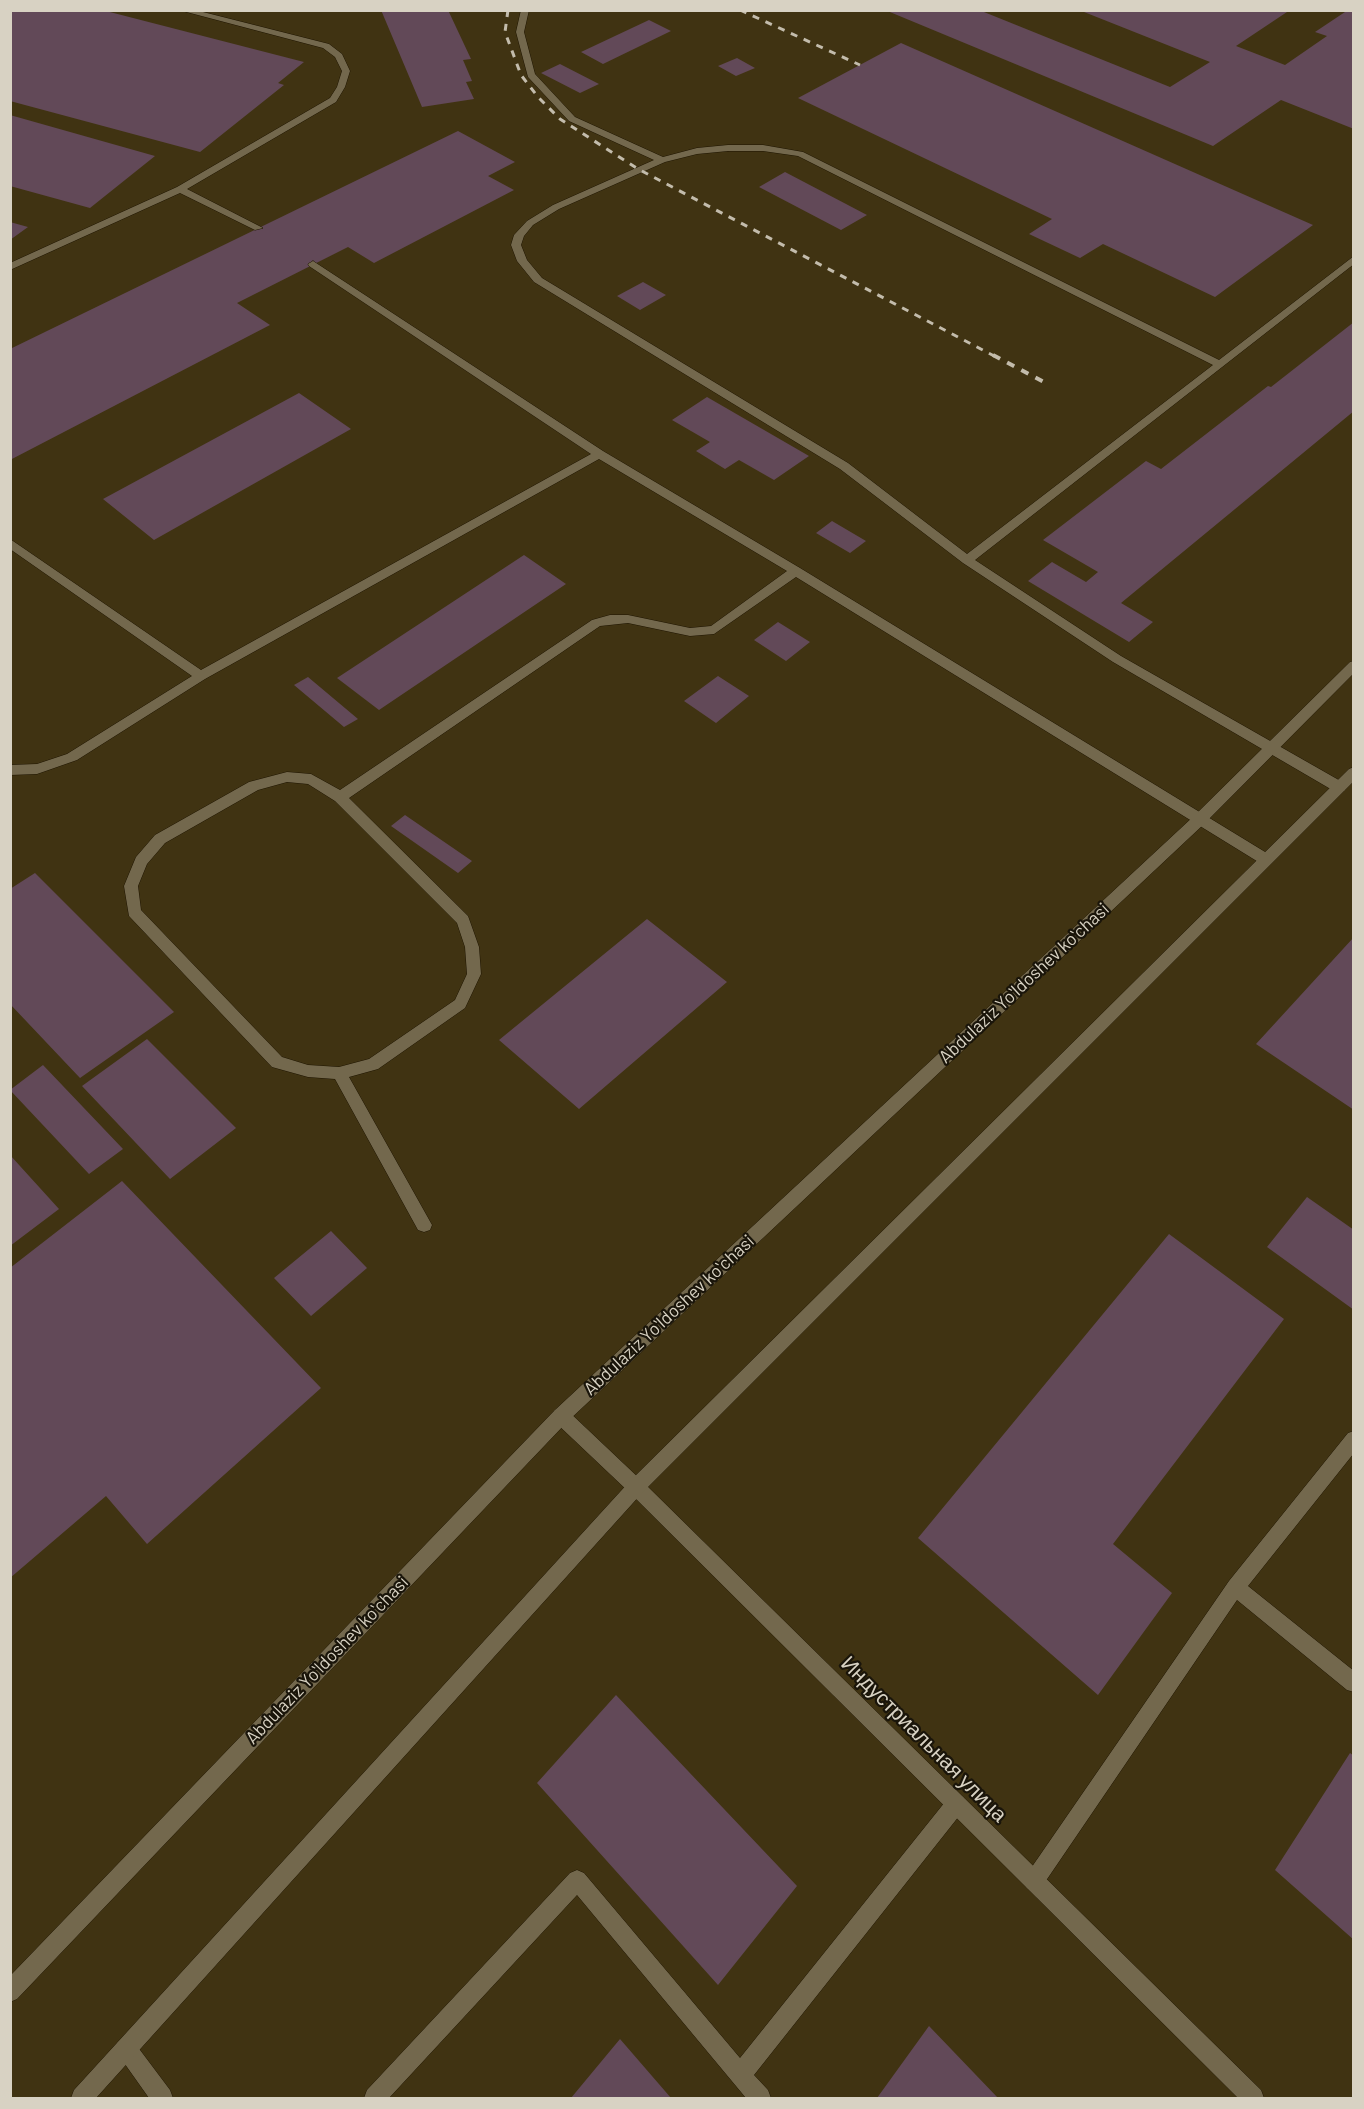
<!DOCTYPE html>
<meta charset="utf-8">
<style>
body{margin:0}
#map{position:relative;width:1364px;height:2109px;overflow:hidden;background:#362c13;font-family:Barlow,sans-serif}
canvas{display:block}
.frame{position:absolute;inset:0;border:12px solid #d8d2c3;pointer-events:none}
</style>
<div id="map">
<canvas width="1364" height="2109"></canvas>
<div class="frame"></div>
</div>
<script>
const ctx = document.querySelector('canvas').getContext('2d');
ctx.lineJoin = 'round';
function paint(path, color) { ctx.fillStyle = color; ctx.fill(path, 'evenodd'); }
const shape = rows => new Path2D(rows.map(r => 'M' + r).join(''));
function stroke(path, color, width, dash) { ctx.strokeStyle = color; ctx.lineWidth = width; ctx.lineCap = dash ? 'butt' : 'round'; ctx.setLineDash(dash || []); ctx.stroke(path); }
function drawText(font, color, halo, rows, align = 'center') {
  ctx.font = font + ' Barlow,sans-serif'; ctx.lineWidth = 4.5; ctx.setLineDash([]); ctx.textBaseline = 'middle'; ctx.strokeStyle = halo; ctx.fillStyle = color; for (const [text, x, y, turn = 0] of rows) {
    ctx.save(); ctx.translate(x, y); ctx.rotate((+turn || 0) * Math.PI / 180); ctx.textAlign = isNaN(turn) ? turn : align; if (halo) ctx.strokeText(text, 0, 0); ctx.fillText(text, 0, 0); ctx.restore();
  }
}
paint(shape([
 [11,11,1353,11,1353,2098,11,2098]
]), '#403312');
paint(shape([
 [10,10,102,10,304,62,278,83,284,85,200,152,10,101],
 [381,10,448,10,471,59,463,60,472,81,466,82,474,99,422,107],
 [885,10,979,10,1170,87,1210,62,1079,10,1290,10,1236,46,1285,65,1327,36,1315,32,1348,10,1354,10,1354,129,1281,100,1213,146],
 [649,20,671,31,603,64,581,52],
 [901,43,1313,225,1215,297,1103,244,1080,258,1029,234,1052,219,798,98],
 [737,58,755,68,736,76,718,66],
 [560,64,599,84,580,93,541,73],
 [10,115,155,156,90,208,10,186],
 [458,131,515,162,488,176,514,190,374,263,348,247,237,303,270,325,10,460,10,349],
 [785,172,867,215,841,230,759,187],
 [10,222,28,227,10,240],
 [643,282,666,295,640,310,617,296],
 [1354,322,1354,411,1121,603,1153,622,1129,642,1028,581,1052,562,1086,582,1098,572,1043,540,1146,461,1161,469,1268,386,1271,387],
 [299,393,351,429,154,540,103,499],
 [707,397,809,456,774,480,739,460,725,469,696,451,710,442,672,420],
 [832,521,866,541,850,553,816,533],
 [524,555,566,584,379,710,337,678],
 [778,622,810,642,786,661,754,640],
 [718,676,749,696,716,723,684,701],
 [308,677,358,719,344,727,294,685],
 [405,815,472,861,458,873,391,826],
 [35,873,174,1012,80,1078,10,1004,10,889],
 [647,919,727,982,579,1109,499,1040],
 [1354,937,1354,1110,1256,1044],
 [147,1039,236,1128,170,1179,82,1086],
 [43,1065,123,1149,89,1174,10,1090],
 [10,1155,59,1209,10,1246],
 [122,1181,321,1388,147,1544,106,1496,10,1578,10,1268],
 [1307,1197,1354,1230,1354,1310,1267,1247],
 [331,1231,367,1268,311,1316,274,1278],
 [1169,1234,1284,1319,1113,1544,1172,1593,1098,1695,918,1538],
 [616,1695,797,1886,718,1985,537,1783],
 [1350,1753,1354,1756,1354,1940,1275,1870],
 [929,2026,998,2098,877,2098],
 [620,2039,671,2098,571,2098]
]), '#624958');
const lane = shape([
 [179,10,195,10,329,44,342,54,350,71,345,87,336,102,187,189,263,228,255,230,180,193,10,270,10,263,177,187,330,98,337,87,342,71,335,57,323,48,179,10],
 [521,10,529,10,524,32,535,74,575,117,663,157,697,148,728,145,763,145,803,152,1219,360,1354,256,1354,264,975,560,1121,656,1344,783,1346,787,1344,791,1334,791,1113,662,963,563,840,469,534,282,517,261,511,245,514,235,527,221,553,205,654,160,569,121,528,77,516,32,521,10],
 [728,151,763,151,798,156,1213,365,967,554,848,463,542,278,527,260,521,245,524,236,533,225,559,209,665,162,697,154,728,151],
 [313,261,603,451,800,568,1270,855,1272,859,1270,863,1260,863,796,577,714,634,690,636,628,623,600,626,349,798,468,916,479,947,481,974,465,1008,378,1069,349,1077,432,1225,430,1230,424,1232,418,1230,335,1079,308,1077,272,1067,129,916,124,886,136,857,155,835,249,782,287,772,311,774,340,790,592,620,610,615,628,615,690,628,711,626,787,571,599,459,205,679,77,760,37,774,10,775,10,765,37,764,67,754,192,676,10,549,10,539,201,670,591,454,309,266,308,264,313,261],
 [287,782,308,784,335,801,457,923,465,947,467,974,455,1000,369,1059,339,1067,308,1065,282,1057,141,910,138,886,147,864,165,843,258,790,287,782],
 [1354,1431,1354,1453,1248,1586,1354,1671,1354,1692,1347,1690,1237,1600,1041,1888,1034,1891,1027,1888,1024,1881,1027,1874,1229,1581,1348,1433,1354,1431],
 [956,1794,963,1797,966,1804,963,1811,754,2075,768,2090,771,2098,746,2098,577,1895,389,2098,364,2098,367,2090,570,1873,577,1870,584,1873,740,2058,949,1797,956,1794],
 [126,2039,134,2042,170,2090,173,2098,149,2098,115,2050,118,2042,126,2039]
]);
const street = shape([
 [561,1408,567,1410,642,1481,1261,2090,1264,2098,1238,2098,630,1493,555,1422,552,1416,555,1410,561,1408]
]);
const secondary = shape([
 [1354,661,1354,673,1204,824,567,1422,17,1999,10,2002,10,1976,555,1410,1194,816,1350,662,1354,661],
 [1354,767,1354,781,642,1493,96,2098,71,2098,74,2090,630,1481,1349,769,1354,767]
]);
stroke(lane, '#1e1400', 1);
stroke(street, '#1e1400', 1);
stroke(secondary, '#1e1400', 1);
paint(lane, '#73684d');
paint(street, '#73684d');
paint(secondary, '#73684d');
stroke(shape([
 [508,10,505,32,521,75,538,97,560,119,638,169,996,357],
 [740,10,860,65]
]), '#c3bcac', 3, [7, 7]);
stroke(shape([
 [993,355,1046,383]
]), '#c3bcac', 4, [8, 8]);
drawText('18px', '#d8d2c3', '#1a150a', [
 ["Abdulaziz Yoʻldoshev koʻchasi",1024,983,-43],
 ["Abdulaziz Yoʻldoshev koʻchasi",669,1315,-43],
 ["Abdulaziz Yoʻldoshev koʻchasi",327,1660,-46]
]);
drawText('21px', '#d8d2c3', '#1a150a', [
 ["Индустриальная улица",924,1739,45]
]);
</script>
